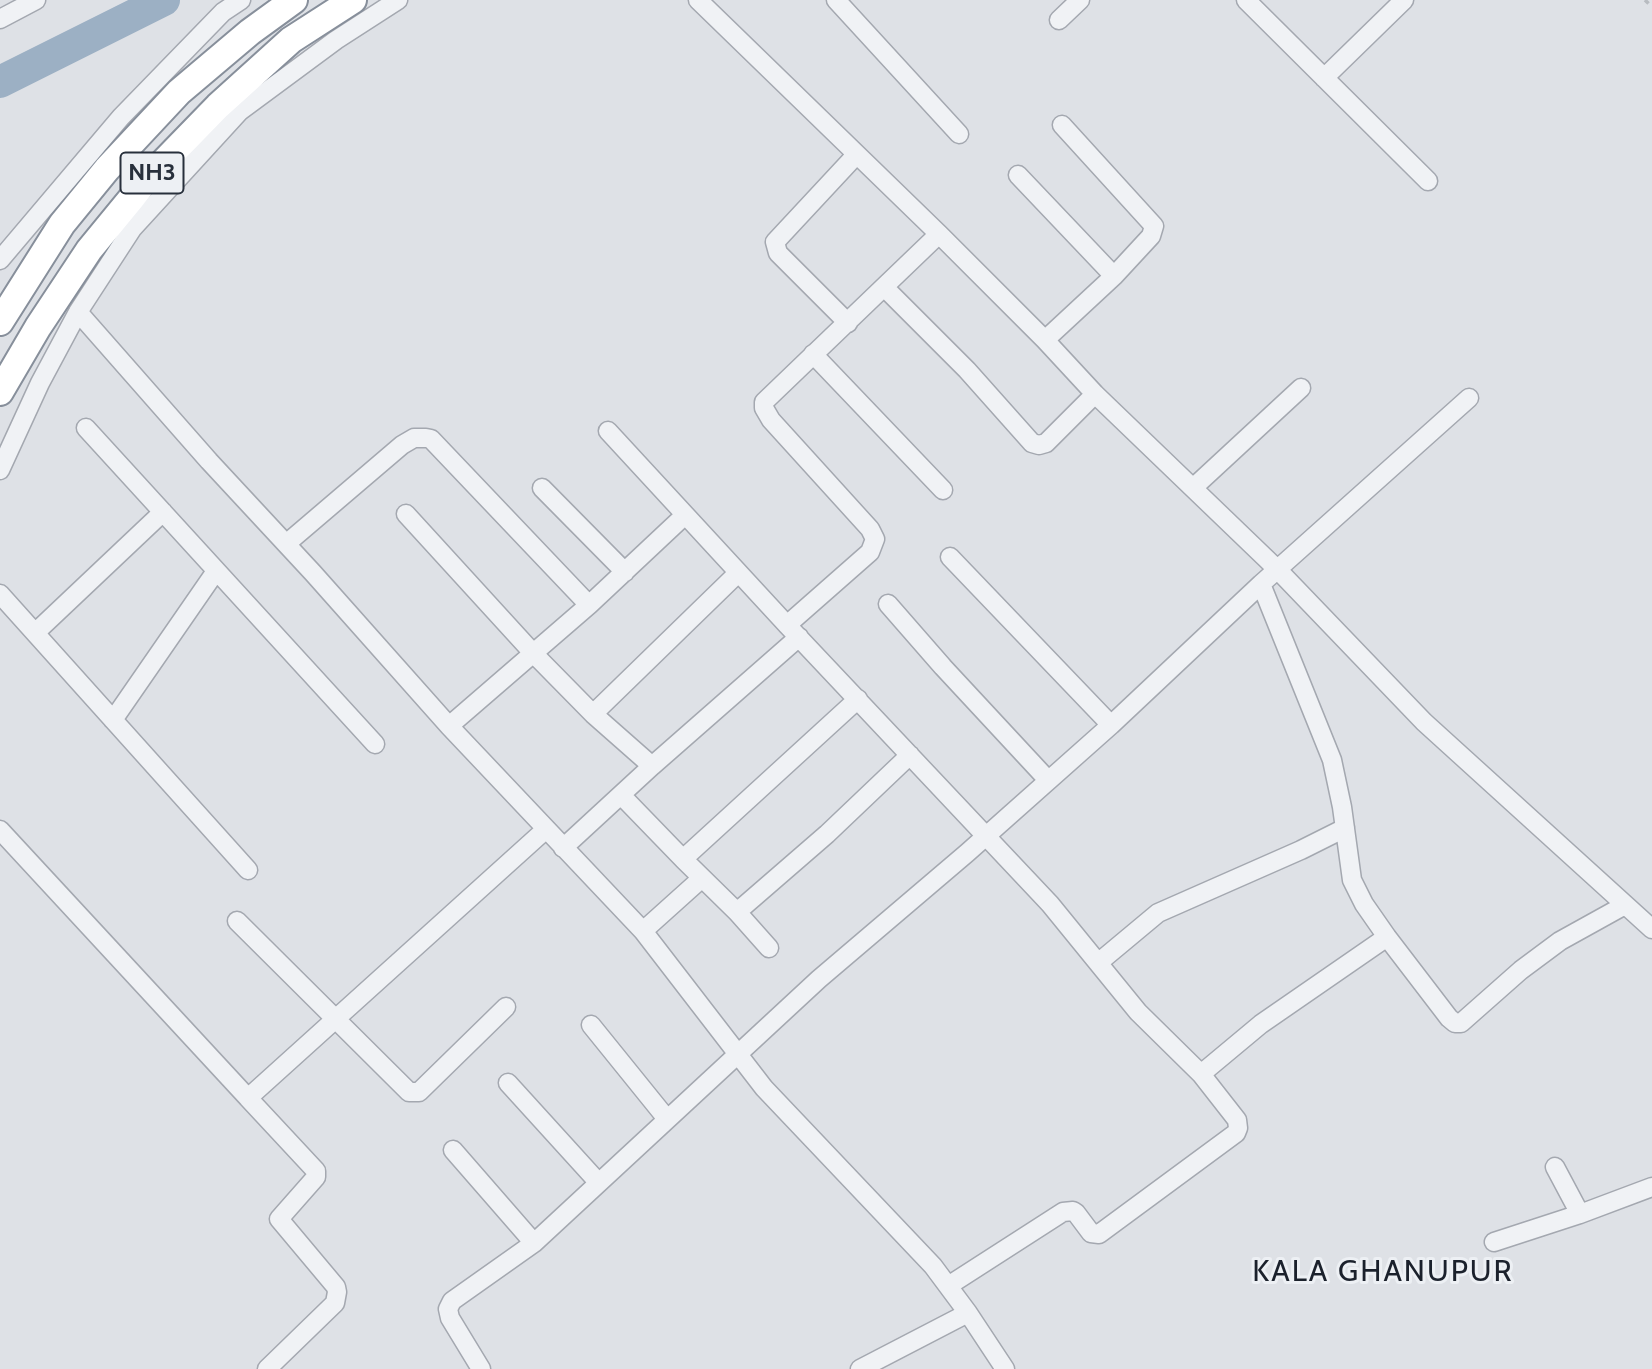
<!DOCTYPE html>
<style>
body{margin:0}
canvas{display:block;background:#dee1e6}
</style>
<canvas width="1652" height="1369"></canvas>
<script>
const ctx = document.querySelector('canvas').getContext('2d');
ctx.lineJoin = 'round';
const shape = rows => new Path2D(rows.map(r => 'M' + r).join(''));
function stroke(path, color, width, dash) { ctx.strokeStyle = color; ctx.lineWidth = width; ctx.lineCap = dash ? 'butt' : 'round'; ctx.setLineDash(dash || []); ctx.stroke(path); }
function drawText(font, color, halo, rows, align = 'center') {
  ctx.font = font + ' Cabin,sans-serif'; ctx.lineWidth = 6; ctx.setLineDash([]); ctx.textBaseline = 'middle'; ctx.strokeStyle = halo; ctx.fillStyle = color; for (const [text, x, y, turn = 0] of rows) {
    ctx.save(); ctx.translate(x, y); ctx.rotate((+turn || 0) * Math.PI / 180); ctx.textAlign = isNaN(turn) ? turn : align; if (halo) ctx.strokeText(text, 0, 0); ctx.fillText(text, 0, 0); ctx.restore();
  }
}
stroke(shape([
 [0,82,164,0]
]), '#9cb0c4', 32);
const minor = shape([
 [698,0,939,234,1045,340,1095,394,1278,570,1424,722,1652,929],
 [836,0,959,134],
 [1246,0,1428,181],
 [0,19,36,0],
 [1059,20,1080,0],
 [1324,78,1404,0],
 [1018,175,1114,276],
 [0,260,121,117,223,12,241,0],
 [884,287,967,370,1032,443,1039,445,1046,443,1095,394],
 [78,312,209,461,313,573,449,726,643,931,764,1088,933,1266,968,1313,1005,1369],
 [848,323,778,253,775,242,856,155],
 [1045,340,1114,276,1151,236,1154,226,1062,125],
 [813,354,943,490],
 [86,428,375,744],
 [608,431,787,625,1050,904,1138,1012,1201,1074,1237,1120,1238,1128,1236,1133,1099,1234,1091,1233,1076,1213,1073,1211,1063,1212,948,1286],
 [0,470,40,383,78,312,132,229,240,111,336,40,398,0],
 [1194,487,1301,388],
 [542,488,625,572],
 [406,514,533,653,593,714,652,766],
 [286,544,402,445,414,438,426,438,431,439,589,605],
 [950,557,1111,725],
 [1261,584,1332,760,1342,807,1352,880,1364,904,1387,937,1449,1018,1455,1023,1461,1023,1521,970,1560,941,1625,905],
 [0,594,248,870],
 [888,604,943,667,1047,779],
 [787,625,870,552,875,539,870,529,771,420,764,408,764,402,939,234],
 [35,633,163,512],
 [593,714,738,573],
 [113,720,216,571],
 [449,726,589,605,685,515],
 [621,795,683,859],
 [0,830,248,1098,545,830],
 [563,848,652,766,799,637],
 [737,912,827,834,910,755],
 [237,921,409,1092,419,1092,506,1007],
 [643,931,702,878],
 [769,948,737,912,683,859,858,699],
 [1098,963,1158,913,1301,850,1345,828],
 [591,1025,667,1119],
 [1201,1074,1261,1024,1387,937],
 [508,1083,598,1182],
 [248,1098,316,1171,316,1177,279,1219,336,1287,337,1292,335,1303,267,1369],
 [453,1150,534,1243],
 [1555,1167,1580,1214,1652,1187],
 [1494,1242,1580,1214],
 [481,1369,450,1318,448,1309,452,1301,534,1243,819,979,967,853,1111,725,1261,584,1469,398],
 [860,1369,968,1313]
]);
const highway = shape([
 [0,322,62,224,107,169,179,92,250,32,294,0],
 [0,392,38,327,89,250,149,177,218,106,291,40,353,0]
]);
stroke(minor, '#a4a8b0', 21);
stroke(highway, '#878f9b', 30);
stroke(shape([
 [1645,0,1652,7]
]), '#b8bcc1', 3.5, [5, 5]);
stroke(minor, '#f0f2f5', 18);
stroke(highway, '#fff', 26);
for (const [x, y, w] of [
 [152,173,63]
]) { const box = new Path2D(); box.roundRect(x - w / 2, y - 20.5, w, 41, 5); ctx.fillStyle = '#edf0f4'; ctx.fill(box); stroke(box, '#28303c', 2); }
drawText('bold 24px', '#28303c', null, [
 ["NH3",152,173]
]);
ctx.letterSpacing = '2px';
drawText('30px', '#1b212c', '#edf0f4', [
 ["KALA GHANUPUR",1383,1272]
]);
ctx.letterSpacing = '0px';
</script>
